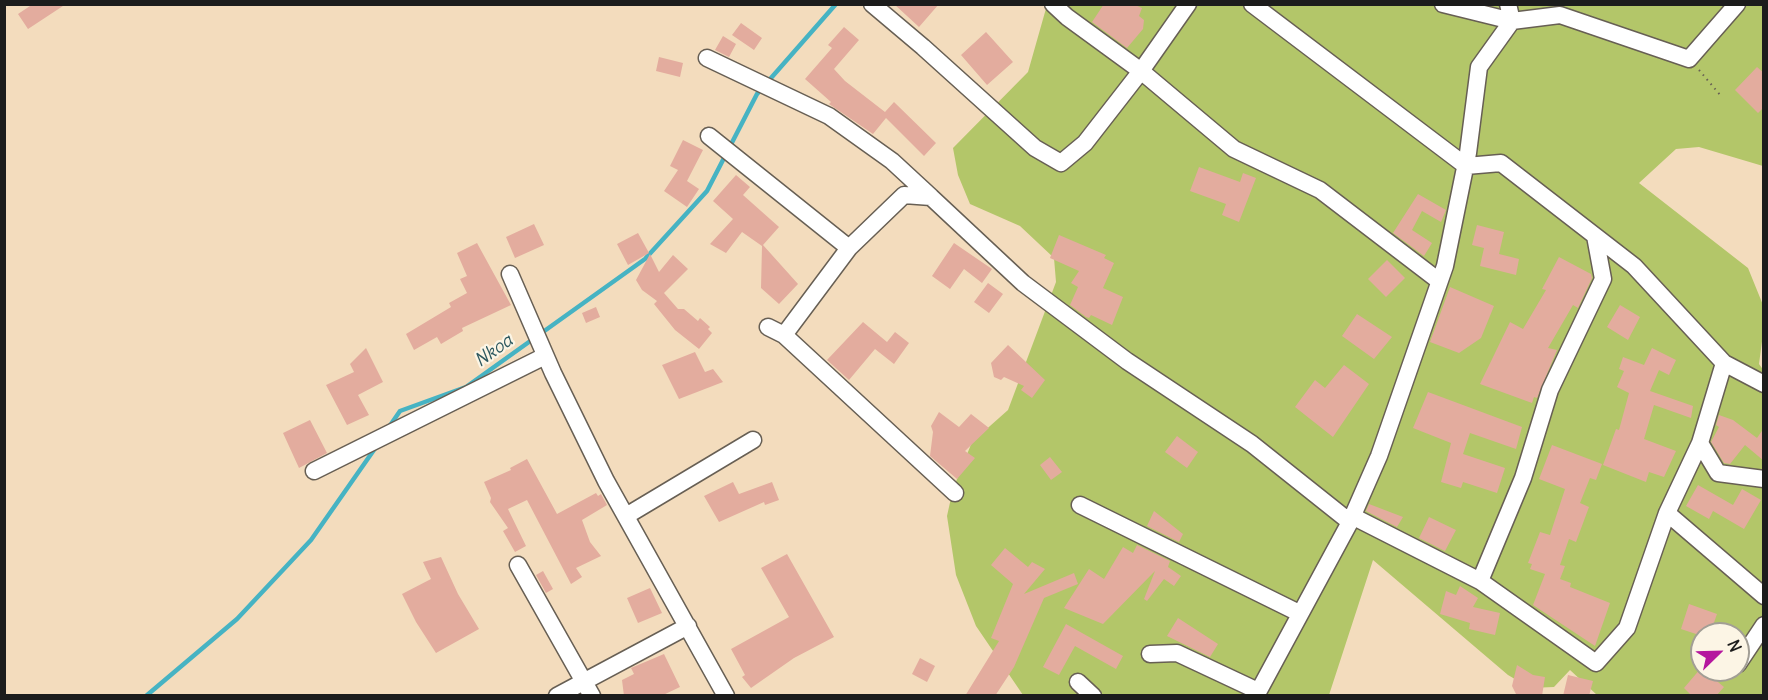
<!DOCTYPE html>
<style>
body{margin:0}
#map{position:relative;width:1768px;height:700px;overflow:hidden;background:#f3dcbd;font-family:Delius,sans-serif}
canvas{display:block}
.frame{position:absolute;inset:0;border:6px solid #1c1c1c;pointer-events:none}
.north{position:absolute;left:1690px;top:622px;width:60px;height:60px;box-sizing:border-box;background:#fcf5e5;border:2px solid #a29e95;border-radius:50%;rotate:67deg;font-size:16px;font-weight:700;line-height:24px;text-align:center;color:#1c1c1c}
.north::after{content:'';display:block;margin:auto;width:21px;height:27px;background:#b5179e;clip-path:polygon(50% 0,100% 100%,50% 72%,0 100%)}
</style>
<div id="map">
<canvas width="1768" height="700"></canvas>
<div class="frame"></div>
<div class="north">N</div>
</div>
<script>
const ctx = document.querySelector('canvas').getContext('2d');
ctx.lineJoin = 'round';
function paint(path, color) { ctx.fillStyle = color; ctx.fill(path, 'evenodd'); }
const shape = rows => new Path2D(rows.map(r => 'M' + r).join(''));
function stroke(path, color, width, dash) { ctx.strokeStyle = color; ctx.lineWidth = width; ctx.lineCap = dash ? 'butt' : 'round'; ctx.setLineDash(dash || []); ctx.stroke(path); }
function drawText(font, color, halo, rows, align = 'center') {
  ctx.font = font + ' Delius,sans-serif'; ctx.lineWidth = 4.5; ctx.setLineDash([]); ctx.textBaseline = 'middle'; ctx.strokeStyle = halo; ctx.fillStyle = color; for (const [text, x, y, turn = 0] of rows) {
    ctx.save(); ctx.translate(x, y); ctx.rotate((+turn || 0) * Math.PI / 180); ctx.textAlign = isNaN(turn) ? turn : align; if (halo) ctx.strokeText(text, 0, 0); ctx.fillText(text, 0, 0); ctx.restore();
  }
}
paint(shape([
 [1047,5,1763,5,1763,166,1699,147,1676,149,1639,183,1748,268,1763,305,1763,334,1759,364,1764,371,1763,695,1597,695,1570,670,1554,687,1530,688,1508,675,1373,560,1329,695,1023,695,976,626,956,575,947,516,953,489,972,442,1008,410,1056,282,1054,258,1020,226,970,204,958,175,953,148,1028,72],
 [1702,634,1738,634,1738,670,1702,670]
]), '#b3c669');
stroke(shape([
 [389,427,400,411,466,387,645,259,707,191,757,94,836,4],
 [146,696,237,619,311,540,376,447]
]), '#46b3c3', 4.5);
paint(shape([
 [33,4,66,4,28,29,18,14],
 [894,4,939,4,919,27],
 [1104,4,1133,4,1142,8,1139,16,1144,20,1143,29,1127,48,1092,22],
 [741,23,762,38,754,50,732,35],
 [844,27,859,40,834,69,845,81,885,112,894,102,936,143,924,156,886,118,873,134,829,104,831,102,805,79,832,48,828,45],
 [986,32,1013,62,987,85,961,55],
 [723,36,736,44,729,57,715,50],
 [659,57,683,63,680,77,656,71],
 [1757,67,1764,73,1764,107,1758,113,1735,90],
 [683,140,703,150,687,181,699,189,687,207,664,191,678,170,670,166],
 [1199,167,1240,182,1243,173,1256,178,1239,222,1222,215,1226,204,1190,191],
 [736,175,750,187,743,195,779,227,763,245,798,284,779,304,761,288,762,246,742,232,726,253,710,244,733,219,713,201],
 [1418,194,1446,210,1441,222,1422,211,1412,230,1432,243,1424,256,1393,233],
 [534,224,544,245,515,258,506,237],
 [1477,225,1504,232,1499,254,1519,259,1516,275,1480,266,1484,248,1472,245],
 [638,233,649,253,628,265,617,244],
 [1059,235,1106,255,1104,258,1114,263,1103,288,1123,297,1112,325,1091,315,1089,318,1086,317,1070,305,1078,287,1071,283,1079,271,1050,258],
 [477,243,511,305,462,328,463,331,441,344,437,337,414,350,406,334,451,307,449,303,467,293,460,279,467,276,457,253],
 [954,243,992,269,982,283,964,269,950,289,932,276],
 [650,254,659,272,673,255,688,269,664,293,678,309,684,309,698,321,700,318,710,327,708,329,712,333,699,349,675,330,654,304,657,301,642,290,636,280],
 [1559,257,1591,274,1592,278,1578,308,1573,305,1548,348,1557,350,1537,398,1534,397,1532,403,1480,384,1510,322,1523,329,1546,290,1542,289],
 [1387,260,1405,278,1386,297,1368,279],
 [988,283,1003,294,989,313,974,302],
 [1450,287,1494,306,1481,338,1459,353,1430,342],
 [1620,305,1640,317,1628,340,1607,327],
 [596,307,600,317,586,323,582,313],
 [1357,314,1392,337,1374,359,1342,336],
 [863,322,887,342,895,332,909,343,894,364,875,349,849,380,827,360],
 [1008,345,1045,380,1032,398,1021,390,1024,386,1004,377,1001,380,994,377,991,363],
 [366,348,383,382,358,395,369,415,347,425,326,385,354,372,350,364],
 [1652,348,1676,360,1669,375,1659,370,1650,391,1693,406,1691,418,1654,405,1644,439,1676,451,1664,477,1649,472,1646,482,1603,465,1616,429,1619,430,1629,393,1617,387,1624,371,1619,369,1623,357,1644,365],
 [695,352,705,372,713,369,723,382,679,399,662,365],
 [1344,365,1369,384,1333,437,1295,407,1315,380,1325,388],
 [1428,392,1522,427,1516,449,1470,433,1463,454,1505,468,1497,493,1463,482,1461,488,1441,482,1451,443,1413,428],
 [939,412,959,427,971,414,989,428,965,451,975,458,957,479,930,456,933,432,931,426],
 [1719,415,1733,420,1757,438,1764,428,1764,461,1745,445,1730,464,1724,463,1711,442,1719,427,1716,425],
 [310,420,327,453,299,468,283,433],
 [1177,436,1198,452,1187,468,1165,452],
 [1552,445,1602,464,1596,480,1590,478,1580,503,1589,507,1576,542,1569,539,1560,565,1565,566,1560,579,1571,583,1570,587,1610,603,1595,646,1533,605,1545,574,1530,569,1532,564,1528,563,1540,532,1550,535,1565,489,1539,479],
 [1050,457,1062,472,1051,480,1040,465],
 [527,459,557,514,596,493,598,496,601,494,607,505,582,520,590,542,601,556,576,568,582,577,571,584,527,500,508,509,526,546,515,552,503,531,508,528,490,502,491,498,484,482,511,470,510,468],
 [733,482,739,494,772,482,779,500,765,505,764,502,719,522,704,496],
 [1698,485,1733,505,1742,489,1761,500,1744,529,1713,511,1709,519,1686,506],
 [1369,504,1403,517,1397,527,1366,511],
 [1154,511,1183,534,1179,542,1147,526],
 [1429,517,1456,530,1445,551,1419,538],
 [1137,545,1170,561,1168,567,1181,576,1174,586,1164,579,1147,601,1144,599,1155,571,1103,624,1064,608,1089,569,1104,579,1123,547,1133,553],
 [1005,548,1028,567,1032,562,1045,569,1024,594,1074,573,1078,584,1044,598,1014,667,995,696,965,696,999,641,991,638,1013,584,991,565],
 [787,554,834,637,794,658,751,688,742,677,745,675,731,649,789,617,761,568],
 [441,557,458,594,479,629,436,653,416,622,402,594,431,579,423,562],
 [543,571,553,589,546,593,536,575],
 [1460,586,1478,598,1473,607,1500,613,1495,635,1469,629,1470,623,1440,614,1446,591,1456,595],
 [650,588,662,613,638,623,627,598],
 [1689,604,1717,614,1710,634,1702,636,1681,629],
 [1178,618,1218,644,1210,657,1167,636],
 [1066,624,1123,656,1116,669,1075,646,1059,675,1043,667],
 [664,654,680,687,661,696,624,696,622,680,634,674,631,668],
 [920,658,935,666,927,682,912,674],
 [1517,665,1533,675,1545,677,1542,696,1517,696,1512,686],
 [1701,668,1724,687,1716,696,1692,696,1684,688],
 [1568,675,1593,681,1589,696,1563,696]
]), '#e3ac9e');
const minor = shape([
 [872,4,923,47,1035,148,1061,163,1085,143,1141,71,1188,4],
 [1053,4,1067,17,1141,71,1234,149,1320,190,1439,281],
 [1252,4,1466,166,1501,163,1634,266,1724,363,1700,443,1667,513,1627,628,1596,663,1480,581,1352,516],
 [1443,4,1512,21,1560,15,1689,59,1737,4],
 [707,58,829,116,892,161,931,197],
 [709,136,849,248],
 [510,274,553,373,606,481,726,696],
 [768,327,784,335,955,493],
 [784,335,849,248,904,195,931,197,1023,283,1127,361,1252,444,1350,522],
 [1724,363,1764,384],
 [1700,443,1718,473,1764,479],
 [314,471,545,356],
 [1080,505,1299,613],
 [1667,513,1764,596],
 [626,516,753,440],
 [518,565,592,696],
 [1480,581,1523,478,1550,390,1603,279,1595,236],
 [1150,654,1177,653,1258,691],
 [1738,664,1764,625],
 [1078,682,1093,696],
 [557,696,688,626],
 [1256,696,1350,522,1379,456,1445,266,1468,153,1479,67,1512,21,1508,4]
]);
stroke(minor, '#675f54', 19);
stroke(shape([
 [1699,70,1721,96]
]), '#675f54', 2, [1.5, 4.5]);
stroke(minor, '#fff', 16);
drawText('italic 18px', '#2d585f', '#fcf5e5', [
 ["Nkoa",494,351,-36]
]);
</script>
